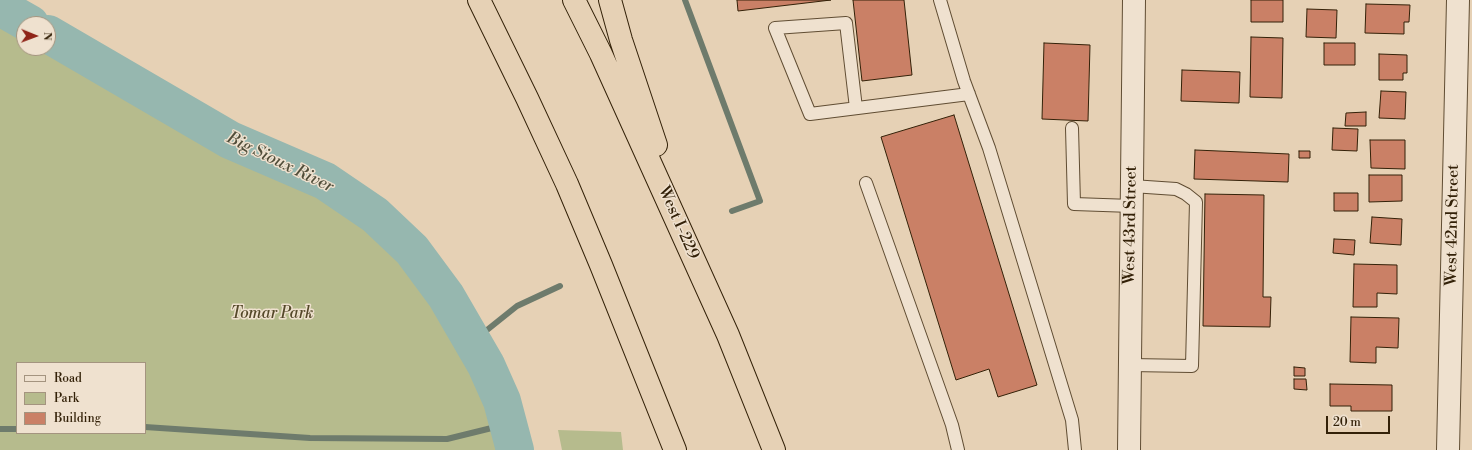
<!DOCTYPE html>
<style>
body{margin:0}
#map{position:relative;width:1472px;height:450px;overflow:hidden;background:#e6d1b5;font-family:"Libre Bodoni",serif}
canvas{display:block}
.legend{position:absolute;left:16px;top:362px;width:130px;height:72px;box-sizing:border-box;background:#efe1cf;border:1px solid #a4947f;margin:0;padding:5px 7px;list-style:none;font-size:12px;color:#332108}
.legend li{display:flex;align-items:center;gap:8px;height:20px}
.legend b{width:20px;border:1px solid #a4947f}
.north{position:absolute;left:16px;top:16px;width:40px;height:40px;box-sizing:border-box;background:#efe1cf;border:1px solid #a4947f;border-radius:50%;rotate:91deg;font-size:11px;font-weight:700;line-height:16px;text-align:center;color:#332108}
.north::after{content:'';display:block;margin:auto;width:14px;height:18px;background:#8f2418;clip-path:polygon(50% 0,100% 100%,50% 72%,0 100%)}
.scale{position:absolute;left:1326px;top:416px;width:64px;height:18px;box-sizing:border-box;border:2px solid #332108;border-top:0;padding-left:5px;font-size:12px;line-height:14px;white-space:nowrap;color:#332108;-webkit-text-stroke:3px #efe1cf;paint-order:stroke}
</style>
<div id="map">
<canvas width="1472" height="450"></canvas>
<ul class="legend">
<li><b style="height:5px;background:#efe1cf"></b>Road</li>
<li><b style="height:11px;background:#b6bb8d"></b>Park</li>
<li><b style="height:11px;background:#ca8066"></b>Building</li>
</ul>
<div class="north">N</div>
<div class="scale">20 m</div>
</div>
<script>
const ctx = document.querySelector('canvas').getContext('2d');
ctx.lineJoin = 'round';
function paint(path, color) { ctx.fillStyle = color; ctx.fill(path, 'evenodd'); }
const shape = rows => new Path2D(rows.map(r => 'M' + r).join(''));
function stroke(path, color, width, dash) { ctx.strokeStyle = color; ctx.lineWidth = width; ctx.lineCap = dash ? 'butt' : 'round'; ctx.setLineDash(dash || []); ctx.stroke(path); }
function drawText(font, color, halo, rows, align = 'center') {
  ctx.font = font + ' "Libre Bodoni",serif'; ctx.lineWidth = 3; ctx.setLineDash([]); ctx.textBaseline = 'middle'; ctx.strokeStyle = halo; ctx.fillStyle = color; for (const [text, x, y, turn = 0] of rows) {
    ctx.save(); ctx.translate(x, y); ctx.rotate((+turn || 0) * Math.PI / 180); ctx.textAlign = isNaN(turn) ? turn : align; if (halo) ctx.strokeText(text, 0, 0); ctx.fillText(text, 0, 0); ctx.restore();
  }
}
paint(shape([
 [0,7,30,24,24,24,24,48,48,48,48,34,230,140,281,162,375,215,446,296,486,365,515,450,0,450],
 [17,363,145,363,145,433,17,433],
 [558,430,621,432,623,450,562,450]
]), '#b6bb8d');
stroke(shape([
 [685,0,760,201,732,211],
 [472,342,517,306,560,286],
 [145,427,310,438,447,439,508,424],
 [0,429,17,429]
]), '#6e7b6c', 6);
stroke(shape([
 [0,7,30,24],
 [48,34,230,140,325,181,375,215,412,250,446,296,486,365,502,401,515,450]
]), '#96b7af', 38);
const building = shape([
 [737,0,831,0,738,11,737,0],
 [853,0,904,0,912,75,862,81,853,0],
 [1251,0,1283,0,1283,22,1251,22,1251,0],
 [1366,4,1410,5,1409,22,1404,22,1404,34,1365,33,1366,4],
 [1307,9,1337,10,1336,38,1306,37,1307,9],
 [1251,37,1283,38,1282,98,1250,97,1251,37],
 [1044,43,1090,45,1088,121,1042,119,1044,43],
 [1324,43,1355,43,1355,65,1324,65,1324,43],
 [1379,54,1407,55,1407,73,1403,73,1403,80,1379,80,1379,54],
 [1182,70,1240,72,1239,103,1181,101,1182,70],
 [1381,91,1406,92,1405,119,1379,118,1381,91],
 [1366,112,1366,126,1345,126,1346,113,1366,112],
 [954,115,1037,385,998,397,989,369,956,380,881,137,954,115],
 [1333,128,1358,129,1357,151,1332,150,1333,128],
 [1370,140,1405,140,1405,169,1371,168,1370,140],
 [1195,150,1289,154,1288,182,1194,179,1195,150],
 [1299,151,1310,151,1310,158,1299,158,1299,151],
 [1369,175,1402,175,1402,201,1369,202,1369,175],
 [1334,193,1358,193,1358,211,1334,211,1334,193],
 [1205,194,1264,195,1263,297,1271,297,1270,327,1203,326,1205,194],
 [1372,217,1402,219,1401,245,1370,243,1372,217],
 [1334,239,1355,240,1354,255,1333,253,1334,239],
 [1354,264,1397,265,1397,294,1377,293,1377,307,1353,307,1354,264],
 [1351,317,1399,318,1398,348,1376,347,1376,363,1350,362,1351,317],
 [1294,367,1305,368,1305,376,1294,376,1294,367],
 [1294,379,1306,379,1307,390,1294,389,1294,379],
 [1330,384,1392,385,1392,411,1351,411,1351,406,1330,406,1330,384]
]);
paint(building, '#ca8066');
stroke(building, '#332108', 1);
const service = shape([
 [940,0,964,81,989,148,1072,420,1075,450],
 [856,108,846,23,775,28,810,114,969,94],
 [1072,128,1074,204,1132,206],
 [866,183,952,425,958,450],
 [1130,365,1192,366,1196,202,1186,194,1176,189,1132,186]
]);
const minor = shape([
 [1129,450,1134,0],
 [1448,450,1458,0]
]);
const motorway = shape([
 [479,0,527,98,567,184,601,265,675,450],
 [574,0,601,54,728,335,774,450],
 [610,0,621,40,656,145]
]);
stroke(service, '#604d33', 14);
stroke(minor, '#604d33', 24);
stroke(motorway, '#332108', 24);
stroke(service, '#efe1cf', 12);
stroke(minor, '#efe1cf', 22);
stroke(motorway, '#e6d1b5', 22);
drawText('16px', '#332108', '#efe1cf', [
 ["West I-229",678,223,66],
 ["West 43rd Street",1131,225,-89],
 ["West 42nd Street",1453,225,-89]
]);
drawText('italic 16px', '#544829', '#efe1cf', [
 ["Tomar Park",272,314]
]);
drawText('italic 17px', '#514e3a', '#efe1cf', [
 ["Big Sioux River",280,163,26]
]);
</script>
